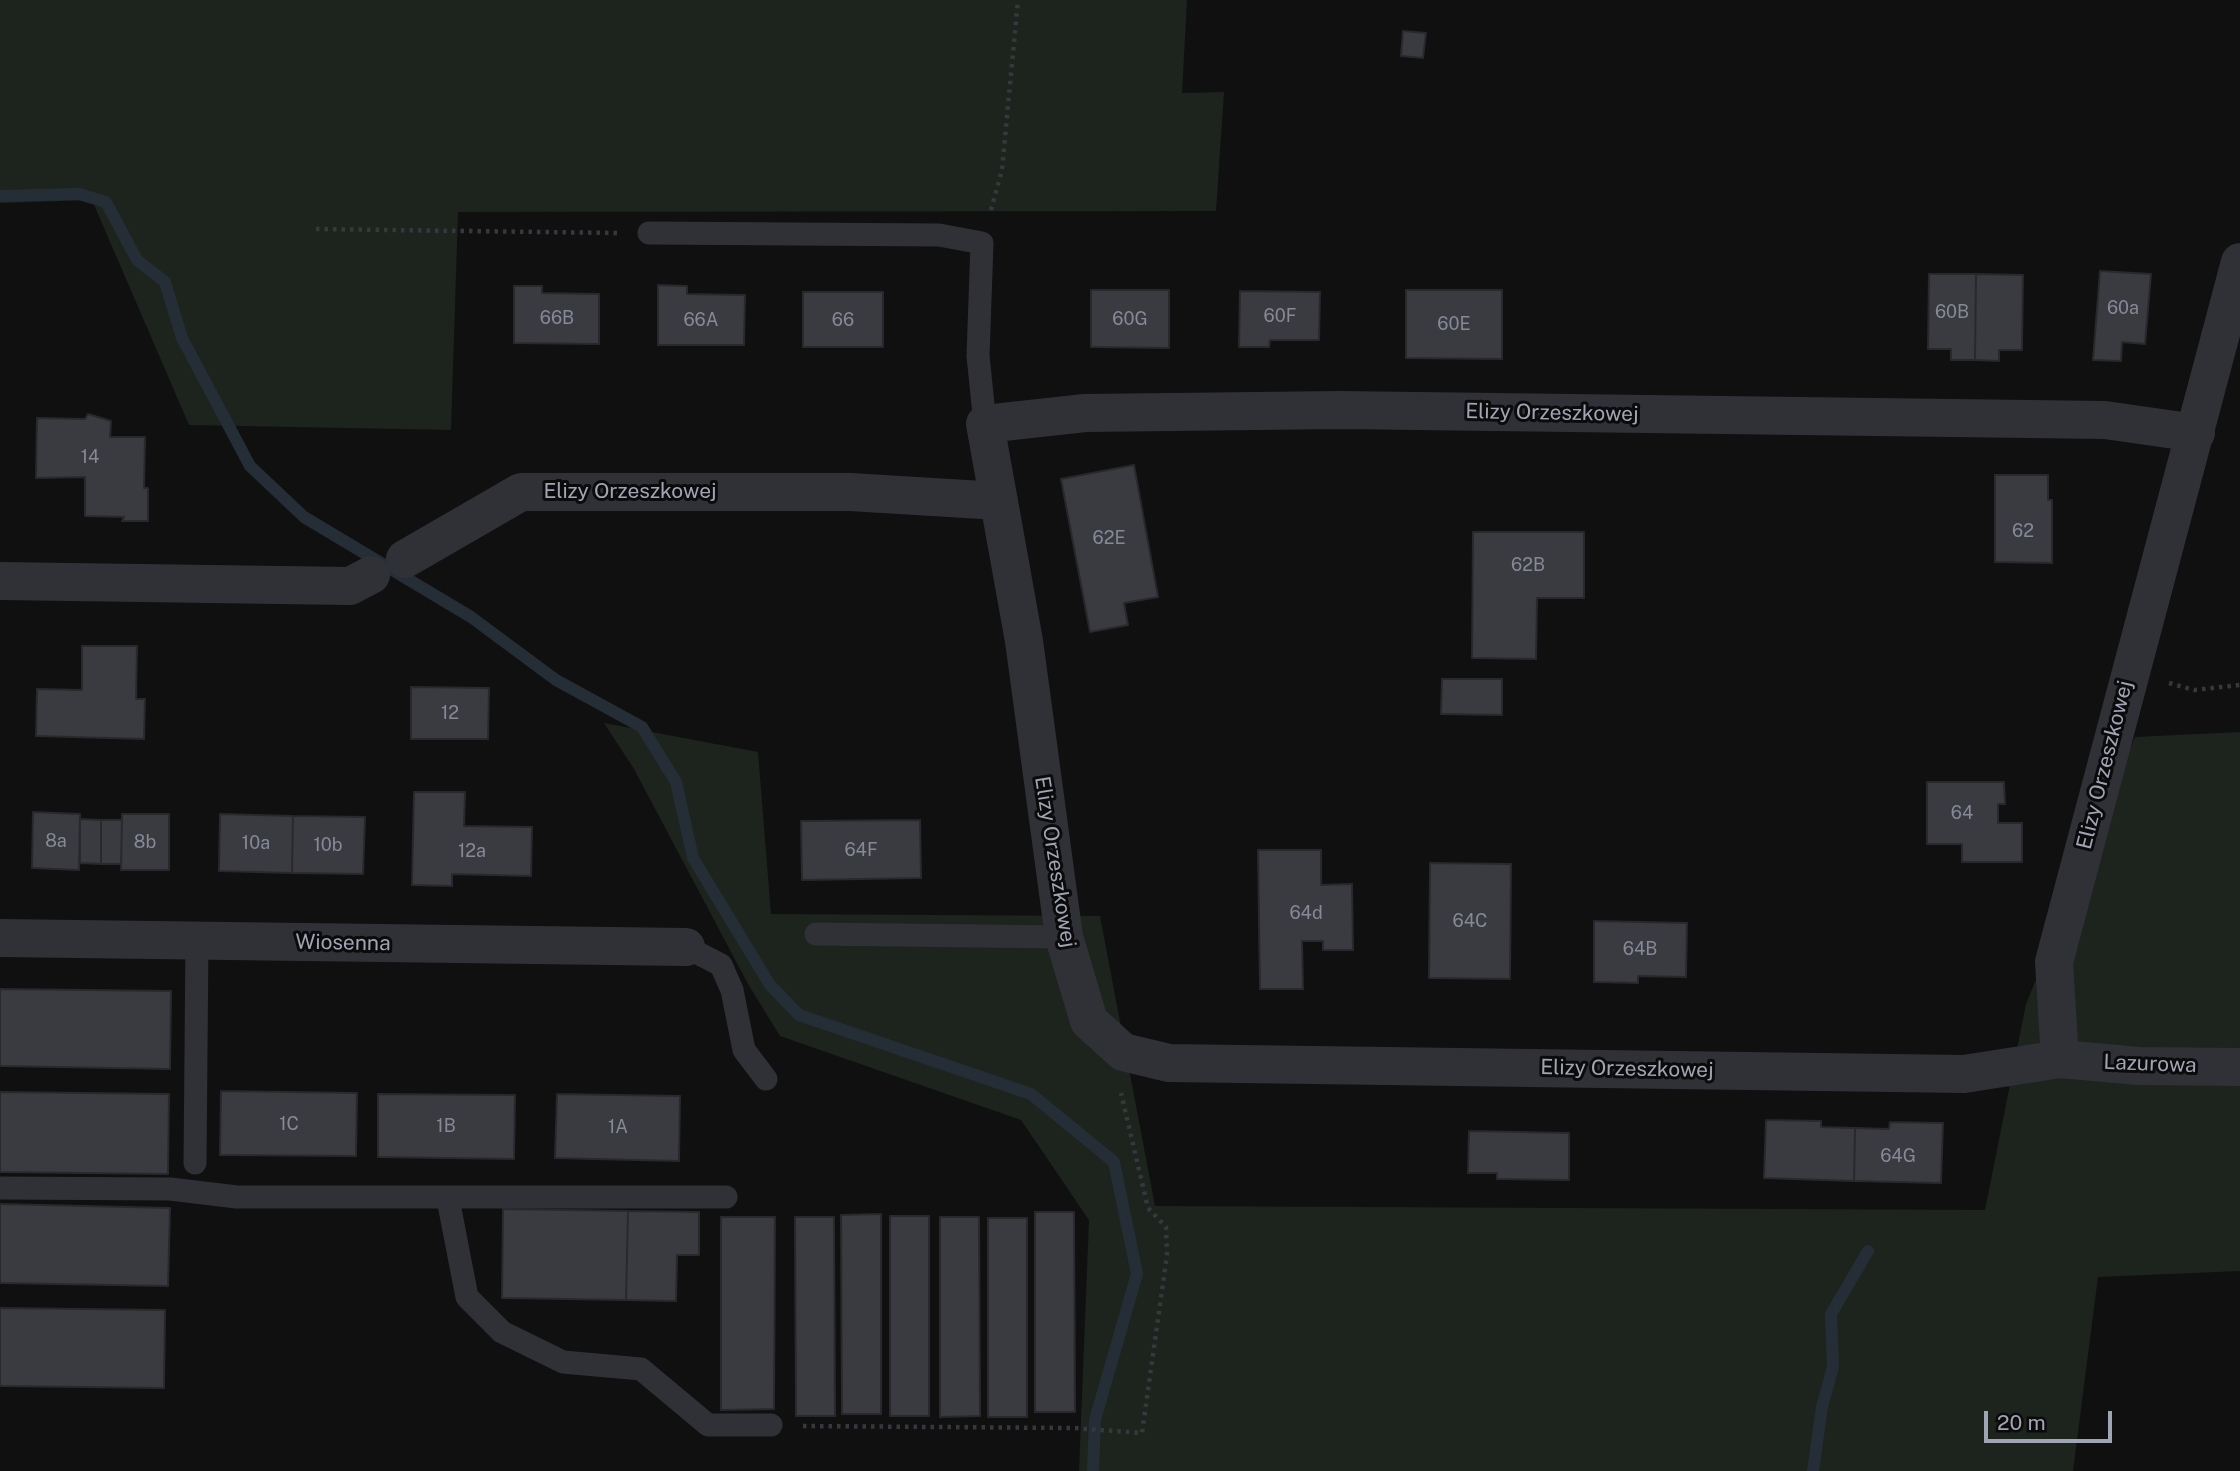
<!DOCTYPE html>
<style>
body{margin:0}
#map{position:relative;width:2240px;height:1471px;overflow:hidden;background:#101011;font-family:"Public Sans",sans-serif}
canvas{display:block}
.scale{position:absolute;left:1984px;top:1411px;width:128px;height:32px;box-sizing:border-box;border:4px solid #9fa5b4;border-top:0;padding-left:9px;font-size:21px;line-height:24px;white-space:nowrap;color:#9fa5b4;-webkit-text-stroke:5px #0b0b0c;paint-order:stroke}
</style>
<div id="map">
<canvas width="2240" height="1471"></canvas>
<div class="scale">20 m</div>
</div>
<script>
const ctx = document.querySelector('canvas').getContext('2d');
ctx.lineJoin = 'round';
function paint(path, color) { ctx.fillStyle = color; ctx.fill(path, 'evenodd'); }
const shape = rows => new Path2D(rows.map(r => 'M' + r).join(''));
function stroke(path, color, width, dash) { ctx.strokeStyle = color; ctx.lineWidth = width; ctx.lineCap = dash ? 'butt' : 'round'; ctx.setLineDash(dash || []); ctx.stroke(path); }
function drawText(font, color, halo, rows, align = 'center') {
  ctx.font = font + ' "Public Sans",sans-serif'; ctx.lineWidth = 6; ctx.setLineDash([]); ctx.textBaseline = 'middle'; ctx.strokeStyle = halo; ctx.fillStyle = color; for (const [text, x, y, turn = 0] of rows) {
    ctx.save(); ctx.translate(x, y); ctx.rotate((+turn || 0) * Math.PI / 180); ctx.textAlign = isNaN(turn) ? turn : align; if (halo) ctx.strokeText(text, 0, 0); ctx.fillText(text, 0, 0); ctx.restore();
  }
}
paint(shape([
 [0,0,1187,0,1182,93,1224,92,1216,211,458,212,451,430,189,425,92,200,0,203],
 [604,723,758,752,771,914,1100,916,1155,1206,1985,1210,2026,1004,2135,737,2240,732,2240,1271,2098,1277,2073,1471,1079,1471,1089,1220,1021,1120,780,1036,748,984,634,769]
]), '#1c241d');
stroke(shape([
 [0,196,79,194,106,202,137,260,165,282,182,338,250,466,304,517,471,617,556,680,642,727,676,782,693,858,770,985,799,1015,1031,1094,1114,1162,1137,1274,1095,1420,1093,1471],
 [1813,1471,1822,1407,1833,1367,1831,1314,1868,1251]
]), '#252e36', 12);
const building = shape([
 [1403,31,1426,33,1423,58,1401,56,1403,31],
 [2100,271,2151,274,2145,344,2122,342,2121,361,2093,360,2100,271],
 [1929,274,1976,274,1975,360,1951,360,1951,349,1928,349,1929,274],
 [1976,274,2023,275,2022,350,1999,350,1999,361,1975,360,1976,274],
 [658,285,687,286,687,294,745,295,744,345,658,345,658,285],
 [514,286,542,286,542,293,599,294,599,344,514,343,514,286],
 [1091,290,1169,290,1169,348,1091,347,1091,290],
 [1406,290,1502,290,1502,359,1406,358,1406,290],
 [1240,291,1320,292,1319,340,1270,340,1269,347,1239,347,1240,291],
 [803,292,883,292,883,347,803,347,803,292],
 [88,414,111,421,110,437,145,437,144,488,148,488,148,521,122,521,124,517,85,516,85,477,36,478,37,418,85,419,88,414],
 [1134,465,1158,597,1124,603,1128,625,1090,632,1061,479,1134,465],
 [1995,475,2048,475,2048,500,2052,500,2052,563,1995,562,1995,475],
 [1473,532,1584,532,1584,598,1537,598,1536,659,1472,658,1473,532],
 [82,646,137,646,136,699,145,699,144,739,36,736,37,689,82,690,82,646],
 [1442,679,1502,679,1502,715,1441,714,1442,679],
 [411,687,489,688,488,739,411,739,411,687],
 [1927,782,2004,782,2005,804,1998,804,1998,823,2022,823,2022,862,1962,862,1962,844,1927,844,1927,782],
 [414,792,465,792,464,826,532,827,531,876,452,874,452,886,412,885,414,792],
 [33,812,80,814,79,870,32,868,33,812],
 [122,814,169,814,169,870,121,870,122,814],
 [220,814,293,816,292,873,219,871,220,814],
 [293,816,365,817,363,874,292,873,293,816],
 [80,819,101,820,101,864,80,863,80,819],
 [101,820,122,820,121,864,101,864,101,820],
 [920,820,921,878,802,880,801,821,920,820],
 [1258,850,1321,850,1321,885,1352,884,1353,950,1323,950,1323,941,1302,941,1303,989,1260,989,1258,850],
 [1430,863,1511,864,1510,979,1429,978,1430,863],
 [1594,921,1687,923,1686,977,1638,976,1638,983,1594,982,1594,921],
 [0,989,171,991,170,1069,0,1066,0,989],
 [221,1091,357,1093,356,1156,220,1155,221,1091],
 [0,1092,169,1094,168,1174,0,1172,0,1092],
 [378,1094,515,1095,514,1159,378,1157,378,1094],
 [557,1094,680,1096,679,1161,555,1158,557,1094],
 [1766,1120,1821,1121,1821,1127,1855,1128,1854,1181,1764,1178,1766,1120],
 [1890,1122,1943,1123,1941,1183,1854,1181,1855,1128,1889,1129,1890,1122],
 [1469,1131,1569,1133,1569,1180,1497,1179,1497,1173,1468,1173,1469,1131],
 [0,1204,170,1208,168,1286,0,1283,0,1204],
 [503,1209,628,1211,626,1300,502,1298,503,1209],
 [628,1211,699,1212,699,1255,677,1255,676,1301,626,1300,628,1211],
 [1035,1212,1074,1212,1075,1412,1035,1412,1035,1212],
 [881,1214,881,1414,842,1414,841,1215,881,1214],
 [890,1216,929,1216,929,1416,890,1416,890,1216],
 [721,1217,775,1217,774,1409,721,1410,721,1217],
 [795,1217,834,1217,835,1416,796,1416,795,1217],
 [940,1217,979,1217,980,1416,940,1417,940,1217],
 [988,1218,1027,1218,1027,1417,988,1417,988,1218],
 [0,1308,165,1310,164,1388,0,1386,0,1308]
]);
paint(building, '#3a3b41');
stroke(building, '#29292d', 2);
stroke(shape([
 [991,210,1002,170,1018,0],
 [316,229,617,233],
 [2169,683,2194,690,2240,685],
 [803,1426,1075,1428,1142,1433,1167,1255,1166,1227,1148,1208,1121,1093]
]), '#36383e', 4.5, [3.5, 5]);
stroke(shape([
 [649,233,939,235,982,243,978,356,985,424],
 [816,934,1064,937],
 [686,947,721,965,732,990,744,1050,766,1079],
 [195,1163,197,941],
 [0,1188,170,1189,237,1197,726,1197],
 [448,1199,467,1297,502,1332,563,1362,641,1369,708,1425,771,1425]
]), '#303137', 23);
stroke(shape([
 [2196,433,2105,420,1341,410,1085,413,985,424,1024,641,1064,937,1089,1021,1123,1052,1169,1063,1964,1074,2060,1059,2139,1066,2240,1067],
 [405,559,521,492,850,492,999,501],
 [0,581,350,586,371,575],
 [0,938,686,947],
 [2060,1059,2054,962,2240,262]
]), '#303137', 38);
drawText('18px', '#868a97', null, [
 ["60a",2123,308],
 ["60B",1952,312],
 ["60F",1280,316],
 ["66B",557,318],
 ["60G",1130,319],
 ["66A",701,320],
 ["66",843,320],
 ["60E",1454,324],
 ["14",90,457],
 ["62",2023,531],
 ["62E",1109,538],
 ["62B",1528,565],
 ["12",450,713],
 ["64",1962,813],
 ["8a",56,841],
 ["8b",145,842],
 ["10a",256,843],
 ["10b",328,845],
 ["64F",861,850],
 ["12a",472,851],
 ["64d",1306,913],
 ["64C",1470,921],
 ["64B",1640,949],
 ["1C",289,1124],
 ["1B",446,1126],
 ["1A",618,1127],
 ["64G",1898,1156]
]);
drawText('21px', '#9fa5b4', '#0b0b0c', [
 ["Elizy Orzeszkowej",1552,413,1],
 ["Elizy Orzeszkowej",630,492],
 ["Elizy Orzeszkowej",2105,765,-76],
 ["Elizy Orzeszkowej",1055,862,81],
 ["Wiosenna",343,943,1],
 ["Lazurowa",2150,1064,2],
 ["Elizy Orzeszkowej",1627,1069,1]
]);
</script>
